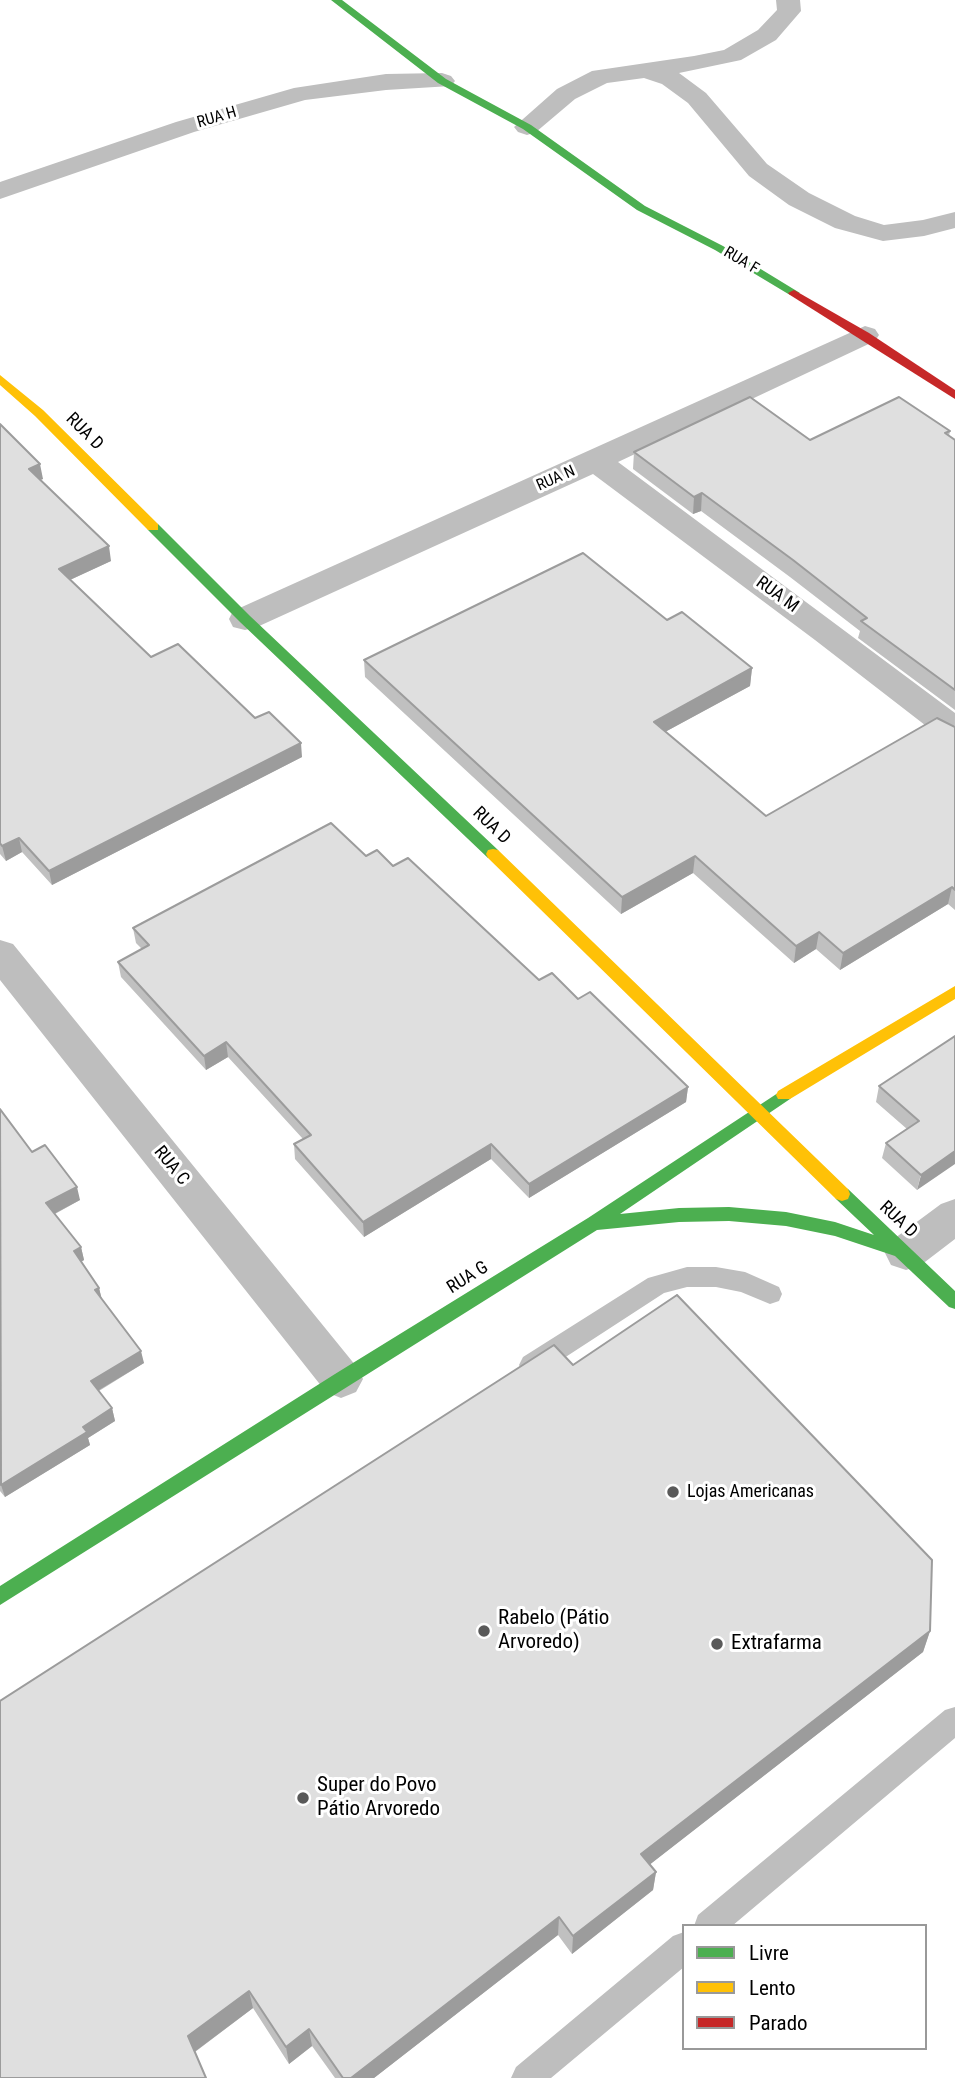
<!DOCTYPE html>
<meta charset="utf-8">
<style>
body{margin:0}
#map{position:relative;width:955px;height:2078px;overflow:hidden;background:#fff;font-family:"Roboto Condensed",sans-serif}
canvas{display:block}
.legend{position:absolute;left:682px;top:1924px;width:245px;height:126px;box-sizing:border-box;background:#fff;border:2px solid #999;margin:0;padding:9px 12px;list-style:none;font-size:21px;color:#000}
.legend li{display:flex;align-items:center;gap:14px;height:35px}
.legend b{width:35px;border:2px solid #999}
</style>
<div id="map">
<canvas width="955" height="2078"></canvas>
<ul class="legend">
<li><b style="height:9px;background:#4caf50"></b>Livre</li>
<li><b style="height:9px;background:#ffc107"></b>Lento</li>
<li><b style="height:9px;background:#c62828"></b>Parado</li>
</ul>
</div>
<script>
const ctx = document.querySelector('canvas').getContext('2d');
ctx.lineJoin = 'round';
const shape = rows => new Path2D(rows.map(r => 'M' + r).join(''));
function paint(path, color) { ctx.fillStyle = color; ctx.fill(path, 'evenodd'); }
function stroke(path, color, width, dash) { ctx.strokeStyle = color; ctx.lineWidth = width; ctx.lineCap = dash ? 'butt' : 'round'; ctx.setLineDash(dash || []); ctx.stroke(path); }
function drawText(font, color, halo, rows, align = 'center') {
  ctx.font = font + ' "Roboto Condensed",sans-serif'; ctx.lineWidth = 6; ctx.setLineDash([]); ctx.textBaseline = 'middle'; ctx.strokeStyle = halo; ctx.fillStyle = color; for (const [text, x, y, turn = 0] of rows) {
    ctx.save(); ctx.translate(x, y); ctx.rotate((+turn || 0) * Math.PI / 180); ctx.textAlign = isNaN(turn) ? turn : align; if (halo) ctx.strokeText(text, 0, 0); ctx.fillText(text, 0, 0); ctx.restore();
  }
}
paint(shape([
 [687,1267,716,1267,745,1272,779,1287,782,1294,779,1301,770,1304,741,1292,716,1287,687,1287,664,1293,541,1373,532,1376,523,1373,519,1365,523,1357,648,1278,687,1267],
 [955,1707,955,1738,732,1926,694,1926,698,1915,945,1710,955,1707],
 [684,1932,684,1967,551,2078,511,2078,516,2067,673,1936,684,1932]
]), '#bebebe');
paint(shape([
 [776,0,800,0,801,11,776,40,741,60,679,73,706,93,767,164,809,193,855,216,884,225,923,220,955,212,955,228,924,236,883,241,835,228,789,205,749,176,688,103,662,84,644,78,607,83,575,99,536,132,527,135,518,132,514,127,557,89,592,71,694,56,724,50,758,30,777,10,776,0],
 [442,73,451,76,455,81,451,86,386,90,305,100,194,132,0,199,0,182,176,122,294,88,386,74,442,73],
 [865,326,875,329,879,335,875,341,618,462,955,713,955,743,943,739,815,640,593,474,257,627,245,630,233,627,229,619,233,611,865,326],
 [0,940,13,944,356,1366,363,1379,356,1392,341,1398,326,1392,0,980,0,940],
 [955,1199,955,1239,921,1265,906,1270,891,1265,885,1253,891,1241,941,1204,955,1199]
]), '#bebebe');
paint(shape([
 [331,0,342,0,446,79,531,125,645,206,723,246,800,293,790,295,715,250,637,210,523,129,438,83,331,0],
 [153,523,158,524,250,616,498,850,500,854,498,858,488,858,240,622,148,530,147,527,153,523],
 [784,1089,790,1091,792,1095,790,1099,620,1214,679,1208,729,1207,786,1212,835,1222,874,1235,836,1199,834,1194,836,1189,842,1187,848,1189,955,1291,955,1309,949,1307,895,1256,835,1236,786,1226,729,1221,679,1222,597,1230,0,1605,0,1586,335,1374,588,1218,784,1089]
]), '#4caf50');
paint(shape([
 [0,375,43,410,158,524,158,530,148,530,35,416,0,385,0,375],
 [493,849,498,850,848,1189,850,1194,848,1199,842,1201,836,1199,488,858,486,854,488,850,493,849],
 [955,986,955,999,790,1099,778,1099,776,1095,778,1091,955,986]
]), '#ffc107');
paint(shape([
 [794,290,869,333,955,390,955,399,790,295,788,293,794,290]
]), '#c62828');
paint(shape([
 [0,424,43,479,40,480,111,561,70,580,151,657,255,718,302,757,52,885,22,852,6,861,0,854],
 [950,431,949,436,955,440,955,710,858,638,860,631,790,577,701,511,693,514,633,469,634,452],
 [667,620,752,668,750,686,665,732,766,816,955,727,955,910,948,904,840,970,816,949,794,963,693,873,621,914,365,677,364,660],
 [366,856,393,866,539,980,578,999,688,1087,686,1102,529,1198,491,1159,364,1237,295,1159,294,1144,303,1139,228,1057,206,1070,121,977,118,962,142,949,136,943,133,928],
 [955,1036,917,1190,882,1158,886,1143,907,1129,876,1102,879,1086],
 [0,1109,32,1152,80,1200,55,1214,81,1247,84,1260,81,1262,99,1288,102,1300,144,1363,99,1391,112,1408,115,1421,88,1438,90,1445,5,1497,0,1491],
 [573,1365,930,1631,923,1652,650,1864,656,1872,653,1890,572,1954,558,1935,374,2078,335,2078,312,2046,289,2064,253,2008,195,2052,0,2078]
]), '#c0c0c0');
paint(shape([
 [40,464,43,479,31,483,29,469],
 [702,493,701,511,693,514,694,497],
 [109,546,111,561,61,584,59,569],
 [752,668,750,686,652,739,654,722],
 [301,743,302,757,52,885,49,871],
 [19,838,22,852,6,861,2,846],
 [695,856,693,873,621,914,622,897],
 [952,887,948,904,840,970,843,953],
 [819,932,816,949,794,963,796,946],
 [226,1042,228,1057,206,1070,204,1056],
 [688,1087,686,1102,529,1198,529,1184],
 [491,1144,491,1159,364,1237,363,1222],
 [955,1151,955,1164,917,1190,921,1175],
 [77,1187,80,1200,50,1216,46,1203],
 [81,1247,84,1260,77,1264,74,1251],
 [99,1288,102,1300,95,1290],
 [141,1351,144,1363,94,1393,91,1381],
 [112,1408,115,1421,88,1438,90,1445,5,1497,1,1485,83,1427],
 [930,1631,923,1652,639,1873,641,1854],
 [656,1872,653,1890,572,1954,573,1936],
 [559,1917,558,1935,374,2078,351,2078],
 [249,1991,253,2008,193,2053,188,2036],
 [309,2029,312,2046,289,2064,286,2047]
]), '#9c9c9c');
const building = shape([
 [750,397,810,440,899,397,950,431,945,433,955,440,955,690,861,621,867,618,793,560,702,493,694,497,634,452,750,397],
 [0,424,40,464,29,469,109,546,59,569,151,657,178,644,255,718,269,712,301,743,49,871,19,838,2,846,0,843,0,424],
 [583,553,667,620,682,612,752,668,654,722,766,816,937,718,955,727,955,890,952,887,843,953,819,932,796,946,695,856,622,897,364,660,583,553],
 [331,823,366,856,377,850,393,866,408,858,539,980,552,973,578,999,590,992,688,1087,529,1184,491,1144,363,1222,294,1144,311,1135,226,1042,204,1056,118,962,149,945,133,928,331,823],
 [955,1036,955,1151,921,1175,886,1143,919,1121,879,1086,955,1036],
 [0,1109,32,1152,45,1145,77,1187,46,1203,81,1247,74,1251,99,1288,95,1290,141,1351,91,1381,112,1408,83,1427,87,1432,1,1485,0,1109],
 [677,1295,932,1560,930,1631,641,1854,656,1872,573,1936,559,1917,351,2078,343,2078,309,2029,286,2047,249,1991,188,2036,206,2078,0,2078,0,1701,554,1345,573,1365,677,1295]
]);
paint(building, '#dfdfdf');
stroke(building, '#9c9c9c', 2);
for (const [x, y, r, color] of [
 [673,1492,7,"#595959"],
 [484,1631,7,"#595959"],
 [717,1644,7,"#595959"],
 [303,1798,7,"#595959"]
]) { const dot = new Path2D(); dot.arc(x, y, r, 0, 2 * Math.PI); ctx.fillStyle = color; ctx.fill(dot); stroke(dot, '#fff', 2.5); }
drawText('16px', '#000', '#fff', [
 ["RUA H",217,118,-16],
 ["RUA F",741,261,31],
 ["RUA N",556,479,-24]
]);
drawText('18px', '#000', '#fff', [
 ["RUA D",84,432,45],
 ["RUA M",777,595,36],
 ["RUA D",491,826,44],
 ["RUA C",171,1166,51],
 ["RUA D",898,1220,43],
 ["RUA G",468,1278,-32]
]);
drawText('18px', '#000', '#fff', [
 ["Lojas Americanas",687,1492]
], 'left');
drawText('21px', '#000', '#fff', [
 ["Rabelo (Pátio",498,1619],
 ["Arvoredo)",498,1643],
 ["Extrafarma",731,1644],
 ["Super do Povo",317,1786],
 ["Pátio Arvoredo",317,1810]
], 'left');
</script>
